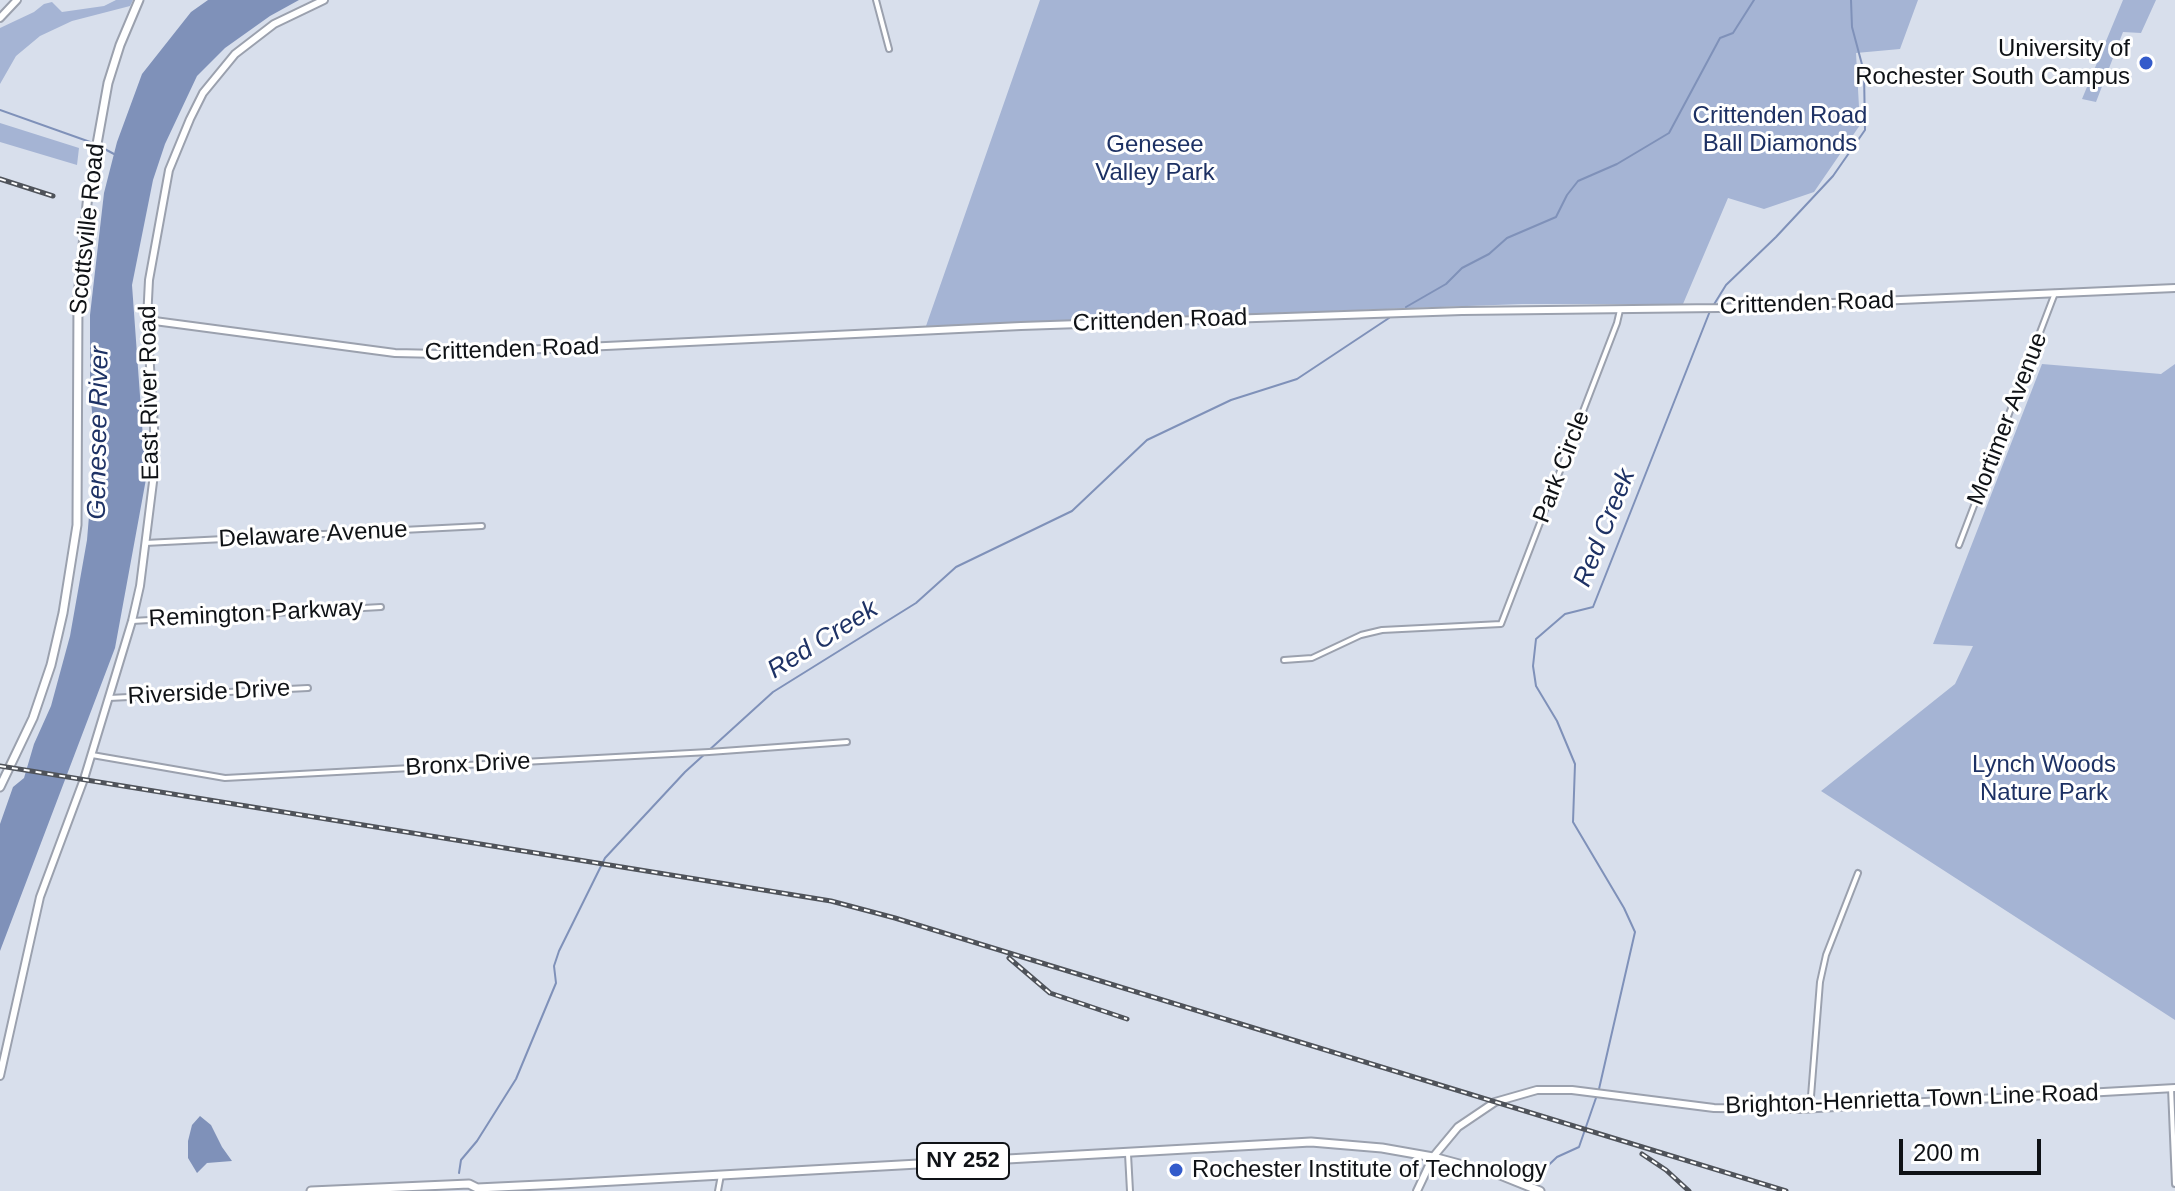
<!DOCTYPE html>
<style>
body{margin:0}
#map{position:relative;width:2175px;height:1191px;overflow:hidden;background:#d8dfec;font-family:Arial,sans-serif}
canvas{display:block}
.scale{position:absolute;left:1899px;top:1139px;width:142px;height:36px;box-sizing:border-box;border:4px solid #0f1216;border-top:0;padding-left:10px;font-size:24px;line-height:28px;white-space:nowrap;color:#0f1216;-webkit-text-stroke:6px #fff;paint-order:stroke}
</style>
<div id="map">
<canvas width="2175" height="1191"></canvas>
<div class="scale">200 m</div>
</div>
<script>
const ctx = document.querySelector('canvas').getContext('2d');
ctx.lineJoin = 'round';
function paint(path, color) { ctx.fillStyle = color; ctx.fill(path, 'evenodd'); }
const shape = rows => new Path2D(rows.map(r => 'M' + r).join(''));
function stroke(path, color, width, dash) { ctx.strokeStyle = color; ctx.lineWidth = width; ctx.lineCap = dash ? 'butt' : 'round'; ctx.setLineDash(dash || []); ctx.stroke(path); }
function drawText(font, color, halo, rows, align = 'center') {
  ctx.font = font + ' Arial,sans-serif'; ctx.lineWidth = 6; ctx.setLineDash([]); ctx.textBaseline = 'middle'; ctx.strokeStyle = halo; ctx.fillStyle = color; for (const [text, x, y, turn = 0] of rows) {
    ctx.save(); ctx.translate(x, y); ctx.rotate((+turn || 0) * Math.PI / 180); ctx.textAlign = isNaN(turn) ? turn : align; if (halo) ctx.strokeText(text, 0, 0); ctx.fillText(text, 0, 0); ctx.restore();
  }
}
paint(shape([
 [116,0,133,0,130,6,72,21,40,36,16,56,0,84,0,28,34,12,44,4,52,2,62,12,104,6],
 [1040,0,1918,0,1900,49,1856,53,1860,125,1814,192,1764,209,1728,198,1683,304,1522,304,926,326],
 [2123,0,2156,0,2141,33,2123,32,2096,102,2082,99],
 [0,123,79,148,77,165,0,142],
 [2042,364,2161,374,2175,364,2175,1020,1821,791,1955,684,1973,646,1933,644]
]), '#a5b4d4');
paint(shape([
 [208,0,299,0,270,16,225,48,197,76,165,144,153,180,132,285,146,479,115,648,0,951,0,824,13,787,24,778,34,744,51,706,70,636,87,540,95,444,90,390,90,315,104,193,117,142,142,74,191,12],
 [200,1116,211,1125,222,1147,232,1161,207,1163,197,1173,188,1158,188,1141,192,1125]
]), '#7f91b9');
stroke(shape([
 [0,110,93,143],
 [99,146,114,154],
 [1713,306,1726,285,1776,237,1833,176,1865,130,1864,72,1852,27,1851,0],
 [1406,307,1446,284,1462,268,1489,254,1507,238,1556,217,1567,195,1578,181,1617,164,1669,133,1720,38,1733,33,1754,0],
 [1599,1089,1635,932,1624,908,1573,822,1575,764,1557,721,1536,686,1533,666,1536,639,1565,614,1593,607,1710,311],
 [459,1173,461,1160,477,1141,516,1079,556,983,554,966,559,951,605,858,685,772,773,692,916,603,956,567,1072,511,1147,440,1231,400,1297,379,1389,318],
 [1533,1186,1535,1178,1557,1157,1579,1147,1597,1095]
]), '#7f91b9', 2);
const street = shape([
 [876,0,889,49],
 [145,543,482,526],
 [1959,545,2055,293],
 [132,621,381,607],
 [1284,660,1312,658,1361,635,1382,630,1501,624,1617,323,1620,310],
 [109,698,308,688],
 [92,755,225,778,709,752,847,742],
 [2171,1088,2175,1184],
 [1810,1109,1820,982,1826,955,1858,873],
 [1128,1154,1130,1191],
 [718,1191,721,1175]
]);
const secondary = shape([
 [0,18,17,0],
 [147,320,395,353,440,354,1021,326,1462,311,1718,308,2175,288],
 [0,1076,40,897,84,779,132,621,140,586,154,474,154,428,147,320,149,280,169,170,190,119,203,93,235,54,274,24,324,0],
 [1417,1191,1433,1157,1458,1127,1495,1102,1537,1090,1572,1090,1714,1108,1800,1109,2175,1088]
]);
const primary = shape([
 [0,787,33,718,51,665,63,613,77,525,78,297,88,194,108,83,120,45,139,0],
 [311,1191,469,1184,477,1188,561,1184,1311,1142,1382,1148,1433,1157,1500,1175,1540,1191]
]);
stroke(street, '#9ba1ae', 8);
stroke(secondary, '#9ba1ae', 10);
stroke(primary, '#9ba1ae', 11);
stroke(street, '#fff', 4);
stroke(secondary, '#fff', 6);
stroke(primary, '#fff', 7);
const rail = shape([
 [0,179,53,196],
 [0,766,831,901,895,918,1786,1191],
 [1009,958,1050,993,1127,1019],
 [1642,1154,1666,1170,1689,1191]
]);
stroke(rail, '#4f535a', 5);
stroke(rail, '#fff', 2, [6]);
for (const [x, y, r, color] of [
 [2146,63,8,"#335bcb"],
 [1176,1170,8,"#335bcb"]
]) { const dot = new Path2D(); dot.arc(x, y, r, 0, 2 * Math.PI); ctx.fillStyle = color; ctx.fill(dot); stroke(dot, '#fff', 3); }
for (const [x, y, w] of [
 [963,1161,92]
]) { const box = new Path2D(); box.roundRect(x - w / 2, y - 18, w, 36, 6); ctx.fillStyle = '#fff'; ctx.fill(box); stroke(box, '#0f1216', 2); }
drawText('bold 22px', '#0f1216', null, [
 ["NY 252",963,1161]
]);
drawText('24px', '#0f1216', '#fff', [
 ["University of",2130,49],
 ["Rochester South Campus",2130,77],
 ["Rochester Institute of Technology",1192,1170,"left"]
], 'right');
drawText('24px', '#1d3164', '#fff', [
 ["Crittenden Road",1780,116],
 ["Ball Diamonds",1780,144],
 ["Genesee",1155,145],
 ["Valley Park",1155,173],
 ["Lynch Woods",2044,765],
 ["Nature Park",2044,793]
]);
drawText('24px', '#0f1216', '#fff', [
 ["Scottsville Road",88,229,-84],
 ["Crittenden Road",1807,304,-2],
 ["Crittenden Road",1160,321,-2],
 ["Crittenden Road",512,350,-2],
 ["East River Road",150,393,-91],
 ["Mortimer Avenue",2008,419,-69],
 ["Park Circle",1562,467,-69],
 ["Delaware Avenue",313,535,-3],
 ["Remington Parkway",256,614,-3],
 ["Riverside Drive",209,693,-3],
 ["Bronx Drive",468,765,-3],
 ["Brighton-Henrietta Town Line Road",1912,1100,-2]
]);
drawText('italic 26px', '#1e3265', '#fff', [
 ["Genesee River",99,433,-89],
 ["Red Creek",1605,528,-68],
 ["Red Creek",823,640,-32]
]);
</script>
